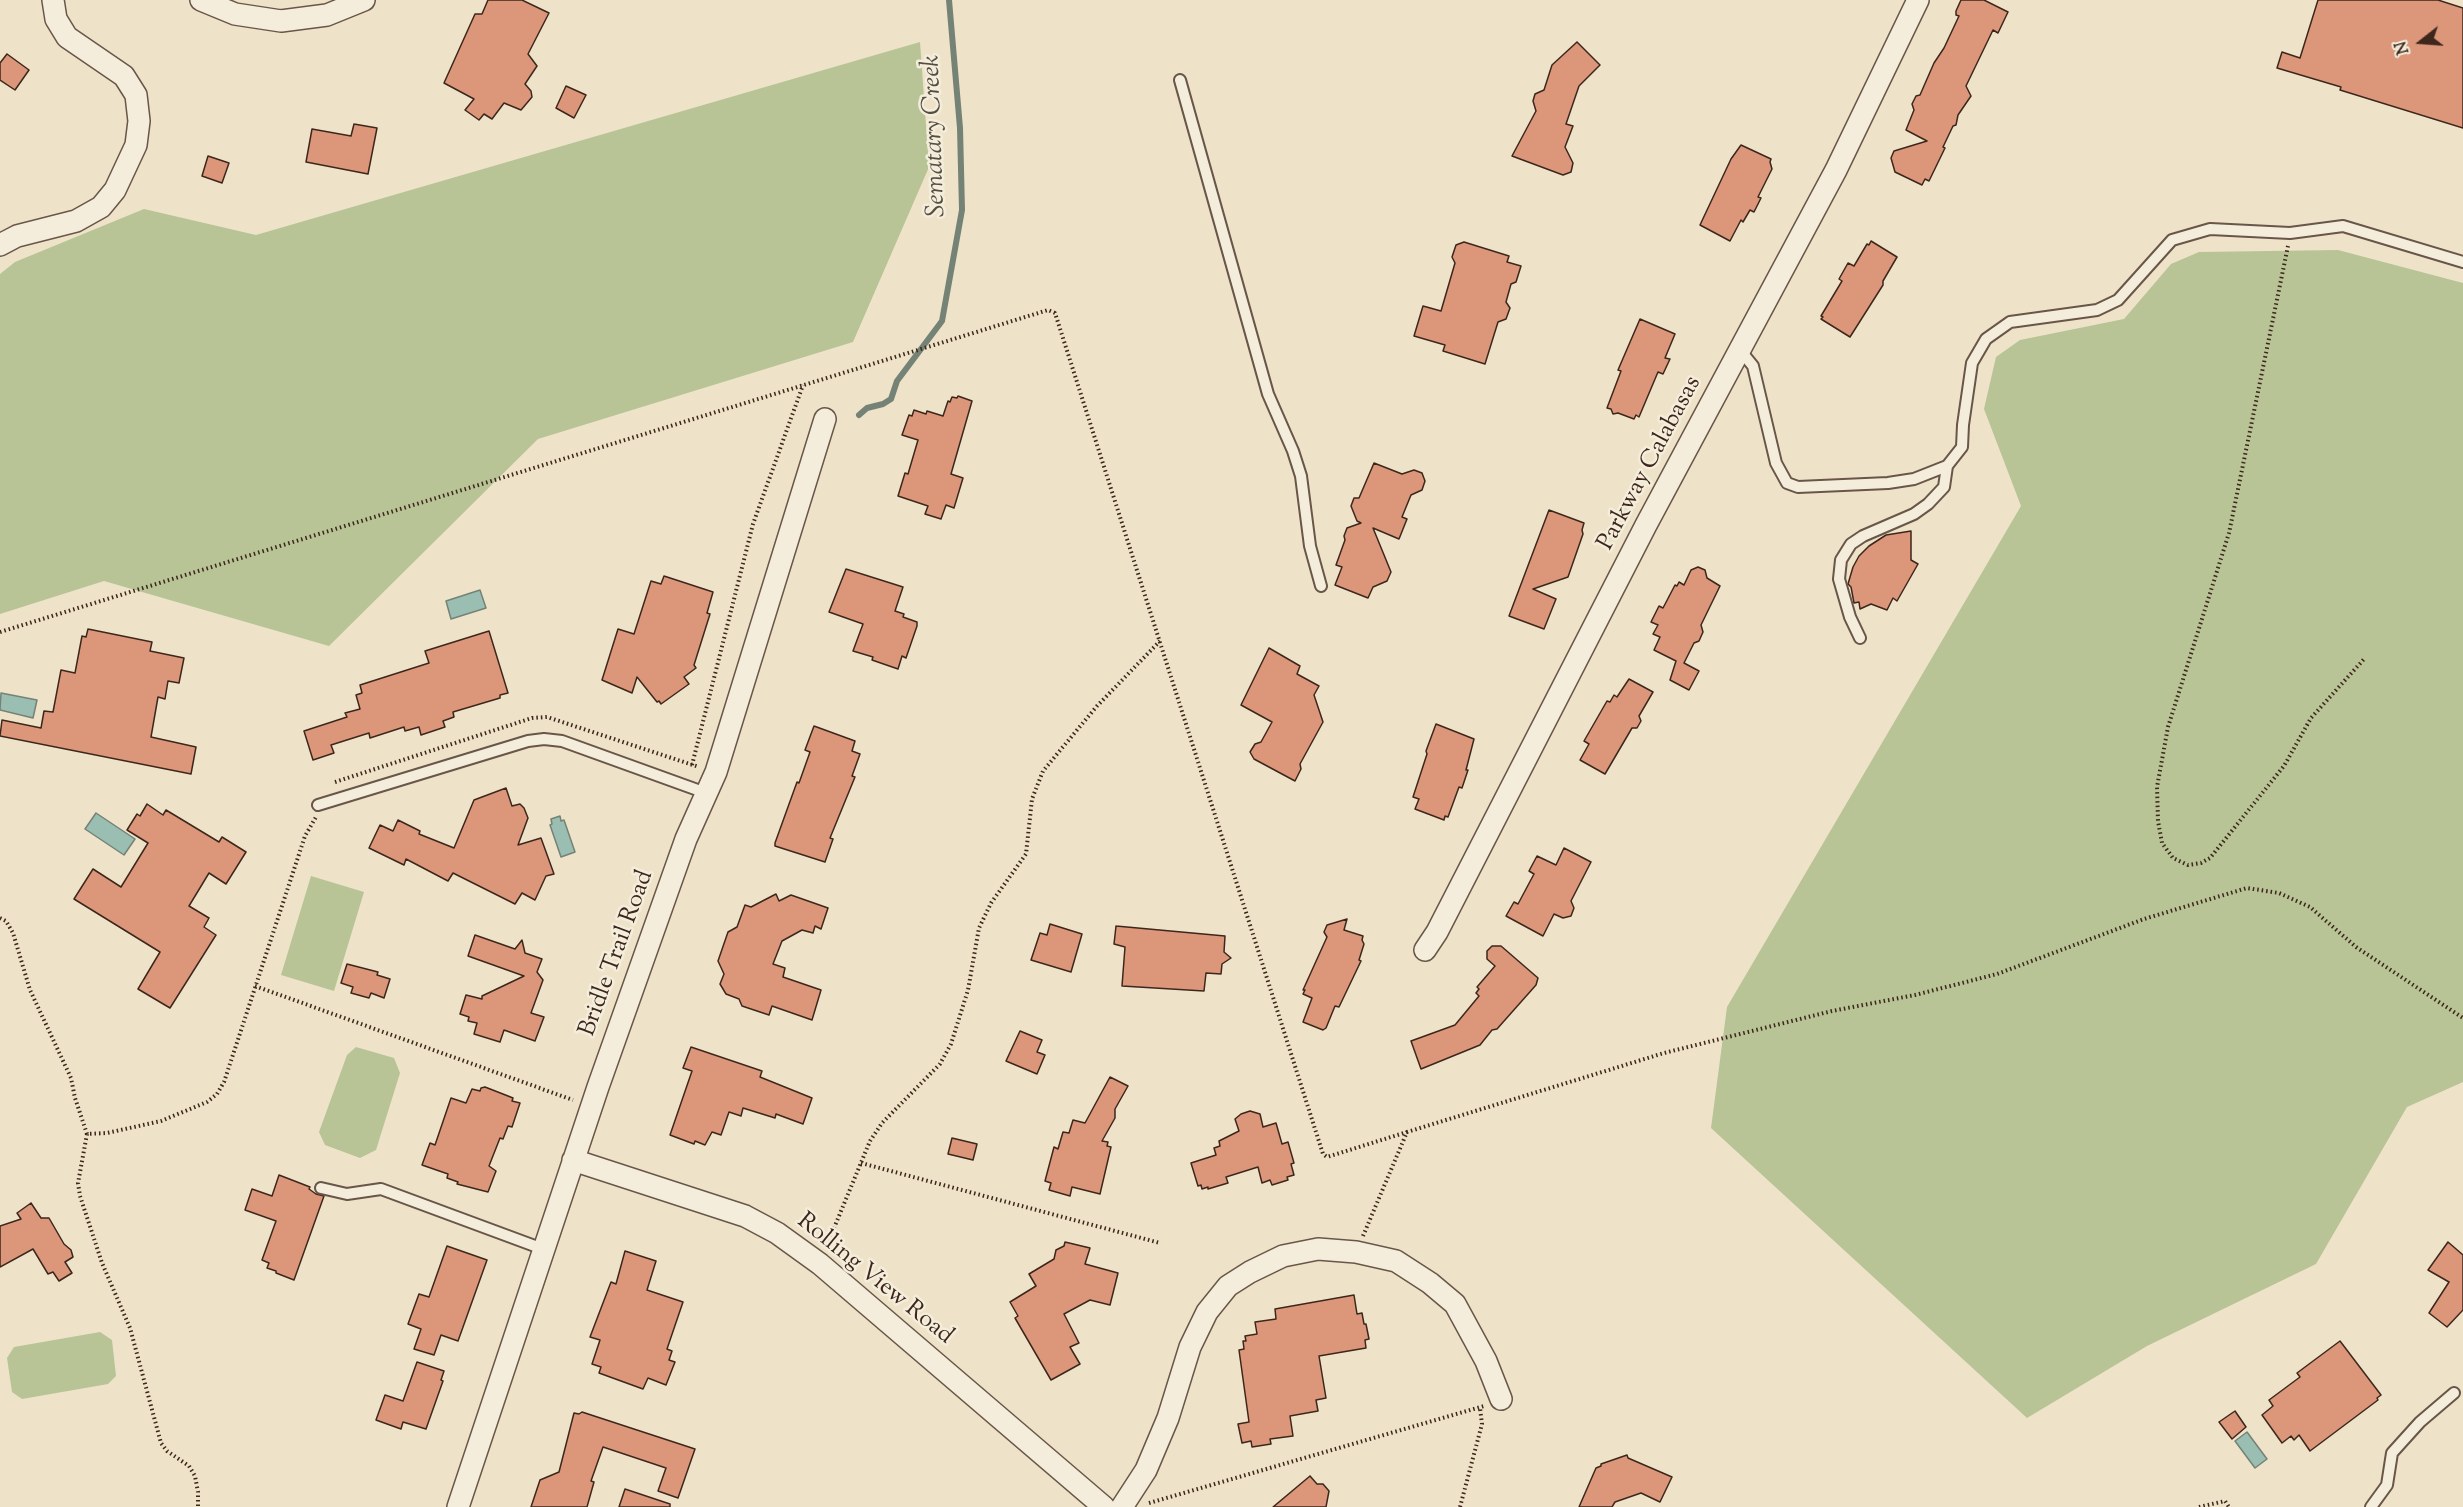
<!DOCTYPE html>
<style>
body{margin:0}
#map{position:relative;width:2463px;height:1507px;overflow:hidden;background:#eee3c8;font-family:"Sorts Mill Goudy",serif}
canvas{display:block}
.north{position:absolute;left:2391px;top:12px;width:60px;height:60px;-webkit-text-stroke:4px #f4eddb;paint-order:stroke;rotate:253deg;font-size:16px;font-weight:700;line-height:24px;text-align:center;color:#3d271d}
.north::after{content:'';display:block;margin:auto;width:21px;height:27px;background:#3d271d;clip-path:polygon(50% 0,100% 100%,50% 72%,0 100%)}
</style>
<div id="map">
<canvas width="2463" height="1507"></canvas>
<div class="north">N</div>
</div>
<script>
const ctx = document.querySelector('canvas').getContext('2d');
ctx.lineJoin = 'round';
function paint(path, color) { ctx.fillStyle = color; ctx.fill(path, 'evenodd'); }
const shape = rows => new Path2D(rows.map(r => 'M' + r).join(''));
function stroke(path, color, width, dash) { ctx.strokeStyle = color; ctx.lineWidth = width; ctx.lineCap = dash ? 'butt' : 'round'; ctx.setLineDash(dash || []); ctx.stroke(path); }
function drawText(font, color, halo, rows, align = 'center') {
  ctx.font = font + ' "Sorts Mill Goudy",serif'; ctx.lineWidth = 5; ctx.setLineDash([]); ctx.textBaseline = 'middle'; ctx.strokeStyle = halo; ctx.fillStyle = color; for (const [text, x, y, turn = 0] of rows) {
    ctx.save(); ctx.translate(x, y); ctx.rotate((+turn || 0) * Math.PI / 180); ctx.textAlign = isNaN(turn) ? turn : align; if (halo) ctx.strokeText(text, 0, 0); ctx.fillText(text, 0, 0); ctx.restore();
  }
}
paint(shape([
 [920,42,929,167,853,342,538,439,329,646,104,581,0,614,0,274,15,262,144,209,256,235],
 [2338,250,2463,283,2463,1082,2407,1107,2316,1264,2147,1346,2027,1418,1711,1128,1727,1007,2021,506,1984,409,1996,357,2020,340,2124,319,2171,264,2199,252],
 [311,876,364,892,334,991,281,975],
 [356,1047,394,1058,400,1073,376,1150,360,1158,325,1145,319,1132,347,1055],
 [100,1332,112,1340,116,1376,108,1384,22,1399,12,1392,7,1358,14,1347]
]), '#b8c496');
const water = shape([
 [480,590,486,608,451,619,446,601,480,590],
 [1,693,37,700,33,718,0,710,1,693],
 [96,813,135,839,124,855,85,829,96,813],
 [560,816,561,821,564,820,575,852,561,857,550,825,552,824,551,819,560,816],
 [2247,1432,2267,1459,2255,1468,2235,1441,2247,1432]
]);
paint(water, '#9abeb2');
stroke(water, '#758276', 1.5);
stroke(shape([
 [859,415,867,408,883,404,891,399,897,381,942,321,962,210,960,128,949,0]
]), '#758276', 6);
const building = shape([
 [488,0,522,0,549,13,528,54,537,66,525,84,531,91,532,97,521,110,504,103,492,119,484,114,479,120,465,110,474,99,444,83,475,14,482,14,488,0],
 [1961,0,1984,0,2008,12,1998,33,1993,30,1966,86,1971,96,1958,115,1956,125,1953,126,1943,147,1945,148,1929,181,1925,179,1922,185,1895,172,1891,158,1894,151,1927,141,1906,130,1914,110,1912,104,1916,96,1920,95,1934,63,1944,48,1959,16,1956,15,1956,11,1961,0],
 [2318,0,2438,0,2463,8,2463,128,2340,90,2341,87,2277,68,2282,52,2300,58,2318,0],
 [1577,42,1600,65,1579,86,1566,124,1573,126,1565,147,1573,163,1571,172,1563,175,1512,156,1536,111,1533,101,1535,94,1544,90,1552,65,1577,42],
 [7,54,29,70,15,90,0,80,0,63,7,54],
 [566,86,586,95,574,118,556,108,566,86],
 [354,124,377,128,368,174,306,162,312,129,351,136,354,124],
 [1741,145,1771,159,1770,162,1772,169,1758,197,1761,198,1754,212,1750,210,1743,222,1741,220,1730,241,1700,225,1731,159,1741,145],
 [208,156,229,163,222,183,202,176,208,156],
 [1871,241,1897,257,1883,281,1883,285,1850,337,1821,319,1823,317,1821,316,1842,281,1839,279,1848,263,1854,266,1867,244,1869,245,1871,241],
 [1464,242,1509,256,1507,262,1521,266,1516,282,1511,284,1506,302,1510,308,1506,319,1498,322,1485,364,1443,351,1445,345,1414,336,1423,306,1441,311,1455,263,1452,257,1456,245,1464,242],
 [1640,319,1675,334,1665,358,1670,359,1663,374,1658,372,1639,417,1636,415,1634,419,1618,413,1613,414,1611,409,1607,408,1621,371,1618,370,1640,319],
 [958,396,972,401,951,474,963,478,954,508,946,505,941,519,925,514,928,506,898,496,905,473,908,474,918,440,902,435,909,415,912,416,914,410,926,414,927,411,943,416,948,401,950,402,952,397,957,398,958,396],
 [1374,463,1402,474,1414,470,1422,473,1425,481,1422,490,1411,495,1402,517,1407,519,1399,539,1373,528,1391,572,1387,581,1373,587,1368,598,1335,585,1342,567,1336,565,1345,540,1344,536,1347,528,1361,523,1357,521,1351,506,1354,498,1359,498,1374,463],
 [1549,510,1584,523,1582,530,1583,534,1568,577,1533,589,1556,599,1544,629,1509,616,1549,510],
 [1911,531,1911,560,1918,564,1897,601,1893,598,1887,610,1871,604,1860,609,1859,602,1854,603,1851,587,1848,584,1853,567,1859,556,1869,546,1886,535,1911,531],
 [1698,567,1705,570,1707,578,1720,586,1701,625,1703,632,1699,641,1694,643,1684,663,1699,671,1689,690,1670,680,1676,661,1654,650,1660,637,1653,634,1658,625,1651,622,1659,606,1663,608,1675,585,1677,586,1679,582,1684,585,1691,570,1698,567],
 [846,569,903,587,895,611,904,614,903,617,917,622,917,626,906,658,902,656,898,669,872,660,873,657,853,651,863,624,829,612,846,569],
 [664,576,713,592,707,613,710,614,694,665,696,668,684,677,689,684,661,704,659,701,657,702,637,677,632,693,602,680,618,629,634,634,651,581,661,584,664,576],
 [88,629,152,642,150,651,184,658,179,683,168,681,165,699,158,697,151,737,196,747,191,774,0,736,2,720,41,728,44,711,53,712,61,670,75,673,82,636,86,637,88,629],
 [489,631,508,693,500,695,500,698,453,712,454,717,443,721,445,727,421,735,419,727,405,731,404,727,370,738,369,733,331,745,334,753,313,760,304,731,347,717,345,713,360,709,356,695,362,693,360,685,429,663,425,651,489,631],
 [1269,648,1300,666,1297,674,1319,686,1314,695,1323,722,1300,764,1301,769,1295,781,1254,759,1250,752,1255,744,1261,742,1272,722,1241,705,1269,648],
 [1629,679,1653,692,1639,716,1641,721,1637,728,1632,728,1605,774,1580,760,1589,744,1584,741,1607,701,1610,702,1614,695,1617,697,1629,679],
 [1436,724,1474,739,1466,770,1468,770,1462,788,1459,787,1448,817,1445,816,1444,820,1415,809,1419,799,1413,797,1427,754,1426,751,1436,724],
 [814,726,855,741,852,751,860,754,852,776,855,777,830,838,833,839,825,862,775,846,775,843,797,782,799,783,810,752,805,750,814,726],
 [506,788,512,806,520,804,524,808,528,818,518,845,541,838,554,874,546,876,535,900,522,893,515,904,453,873,448,881,406,859,404,865,369,848,380,825,393,831,398,820,420,831,419,834,454,848,474,800,506,788],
 [147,804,163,815,166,810,219,842,222,837,246,852,226,884,209,873,189,906,209,918,204,927,216,935,170,1008,138,989,160,952,74,899,93,869,121,887,148,843,127,830,137,814,140,816,147,804],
 [1564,848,1591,862,1571,901,1574,908,1571,916,1563,918,1554,914,1543,936,1506,916,1514,902,1518,904,1534,874,1529,871,1537,856,1556,865,1564,848],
 [776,894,779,901,791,895,828,908,821,929,815,926,813,933,802,930,782,941,773,964,785,968,783,977,821,990,812,1020,772,1006,769,1015,742,1006,739,999,726,994,720,984,724,974,718,961,728,932,737,927,745,905,751,907,776,894],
 [1347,919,1344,930,1363,936,1362,940,1364,944,1359,960,1361,961,1339,1007,1335,1006,1326,1028,1323,1030,1303,1022,1312,998,1303,994,1305,990,1303,990,1327,937,1324,932,1327,925,1347,919],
 [1050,924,1082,934,1071,972,1031,960,1040,933,1047,935,1050,924],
 [1116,926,1225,936,1224,952,1231,958,1222,964,1221,974,1206,973,1204,991,1122,986,1125,947,1114,944,1116,926],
 [475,935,515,949,522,940,525,953,542,959,537,972,543,980,531,1013,544,1017,535,1041,504,1030,500,1042,474,1034,477,1023,468,1021,469,1017,460,1014,466,995,482,999,482,996,524,976,468,956,475,935],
 [1492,946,1501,946,1538,978,1536,985,1497,1029,1492,1030,1480,1045,1421,1069,1411,1041,1455,1025,1479,996,1476,993,1479,989,1477,987,1495,966,1487,959,1487,951,1492,946],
 [347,964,378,972,377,975,390,979,384,998,371,993,369,998,351,993,353,987,341,983,347,964],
 [1020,1031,1042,1040,1037,1052,1045,1055,1037,1074,1006,1061,1020,1031],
 [691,1047,762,1071,760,1077,812,1098,803,1124,776,1114,775,1118,743,1108,741,1116,729,1112,721,1135,712,1132,705,1145,695,1141,694,1144,670,1135,692,1071,683,1068,691,1047],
 [1110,1077,1128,1086,1115,1109,1115,1118,1102,1141,1108,1142,1107,1146,1111,1147,1100,1194,1072,1187,1070,1196,1049,1190,1051,1183,1045,1181,1054,1147,1058,1149,1063,1132,1069,1133,1073,1120,1085,1123,1110,1077],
 [485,1087,508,1096,513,1098,512,1101,520,1103,512,1127,508,1126,503,1139,500,1138,489,1166,496,1171,488,1192,457,1184,458,1182,447,1178,448,1174,422,1165,430,1143,435,1145,451,1098,466,1103,472,1089,480,1091,481,1088,485,1087],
 [1250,1111,1260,1114,1263,1127,1276,1123,1282,1144,1288,1142,1294,1163,1291,1164,1294,1175,1287,1177,1288,1180,1272,1185,1270,1180,1262,1183,1258,1167,1226,1177,1228,1183,1208,1189,1208,1187,1202,1189,1201,1185,1198,1186,1191,1163,1216,1155,1214,1148,1220,1146,1219,1141,1239,1131,1235,1119,1241,1114,1250,1111],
 [952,1138,977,1144,973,1160,948,1154,952,1138],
 [279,1175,310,1187,309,1189,316,1194,324,1196,294,1280,276,1273,276,1271,267,1268,269,1263,262,1260,276,1221,245,1210,252,1189,272,1196,279,1175],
 [31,1203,41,1218,49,1218,64,1244,71,1250,73,1257,65,1262,72,1273,59,1281,53,1272,48,1274,33,1249,0,1267,0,1226,21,1219,17,1213,31,1203],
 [1065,1242,1090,1248,1085,1264,1118,1273,1110,1305,1090,1300,1064,1314,1079,1343,1070,1347,1080,1364,1051,1380,1015,1318,1018,1316,1010,1302,1036,1286,1029,1274,1054,1259,1056,1250,1064,1246,1065,1242],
 [2448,1242,2463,1255,2463,1310,2447,1327,2429,1313,2449,1282,2428,1270,2448,1242],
 [447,1246,487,1260,458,1341,441,1335,434,1355,414,1349,421,1329,408,1324,419,1294,429,1297,447,1246],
 [625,1251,656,1261,647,1290,683,1302,667,1349,672,1351,669,1360,675,1362,666,1385,648,1378,643,1389,599,1373,601,1367,592,1364,600,1340,590,1337,611,1282,616,1284,625,1251],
 [1354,1295,1357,1314,1362,1313,1364,1324,1366,1324,1369,1339,1365,1340,1366,1348,1319,1356,1326,1398,1316,1400,1318,1411,1290,1416,1293,1436,1270,1439,1271,1444,1252,1447,1251,1441,1242,1443,1238,1424,1249,1422,1239,1350,1244,1349,1243,1341,1246,1341,1245,1336,1257,1334,1255,1322,1276,1319,1275,1309,1354,1295],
 [2340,1341,2381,1395,2377,1398,2378,1400,2310,1451,2299,1435,2294,1440,2291,1436,2282,1443,2262,1415,2273,1406,2269,1400,2300,1377,2297,1373,2340,1341],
 [417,1362,444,1371,441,1380,443,1381,426,1429,403,1422,401,1429,376,1420,385,1395,403,1401,417,1362],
 [2235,1411,2246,1427,2232,1439,2219,1422,2235,1411],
 [582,1412,695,1449,678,1498,658,1491,666,1468,603,1447,591,1481,594,1482,587,1507,531,1507,540,1480,559,1472,574,1413,579,1414,582,1412],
 [1627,1455,1628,1458,1672,1477,1660,1502,1641,1493,1615,1502,1612,1507,1579,1507,1596,1468,1601,1466,1601,1464,1627,1455],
 [1310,1476,1317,1484,1323,1484,1329,1491,1326,1507,1273,1507,1310,1476],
 [625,1489,670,1504,670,1507,619,1507,625,1489]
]);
paint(building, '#dc967a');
stroke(building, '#3d271d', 1.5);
const service = shape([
 [1180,80,1268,394,1293,451,1301,476,1310,546,1321,586],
 [1740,350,1753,366,1776,463,1787,483,1798,487,1888,483,1914,479,1947,466,1962,447,1963,425,1972,363,1986,339,2010,322,2097,310,2118,300,2172,240,2210,229,2290,233,2343,226,2463,262],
 [1860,638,1850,617,1839,579,1841,560,1851,544,1863,536,1914,514,1928,504,1944,487,1947,466],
 [318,805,528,741,544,739,562,741,706,793],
 [321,1188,347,1194,381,1189,543,1249],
 [2371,1507,2387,1485,2392,1453,2420,1422,2454,1393]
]);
const minor = shape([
 [201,0,235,14,281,21,327,15,364,0],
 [0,245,17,236,76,221,101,207,115,190,136,145,139,121,136,95,124,76,67,37,56,19,53,0],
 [1425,950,1437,932,1646,525,1836,170,1918,0],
 [573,1160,745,1216,777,1233,820,1264,1104,1507],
 [458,1507,598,1087,686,839,716,772,825,419],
 [1122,1507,1146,1470,1168,1418,1190,1347,1207,1312,1228,1286,1250,1272,1283,1256,1318,1249,1356,1252,1396,1261,1430,1283,1455,1304,1486,1361,1501,1399]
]);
stroke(service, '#695648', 14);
stroke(minor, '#695648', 24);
stroke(shape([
 [2288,246,2229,533,2168,727,2157,787,2158,821,2162,843,2173,858,2188,865,2201,863,2210,858,2284,766,2311,718,2365,658],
 [0,632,1048,310,1055,313,1323,1154,1327,1157,1407,1132],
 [692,765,753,524,803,385],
 [335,782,532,718,547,717,699,767],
 [0,918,6,921,13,933,30,990,71,1078,75,1098,87,1134,107,1133,161,1121,207,1102,217,1094,224,1082,305,836,316,817],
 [255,986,573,1100],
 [87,1134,78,1183,80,1196,102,1263,130,1328,161,1443,167,1451,189,1466,195,1476,198,1492,198,1507],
 [861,1163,1160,1243],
 [1363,1236,1407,1132,1664,1053,1832,1011,1915,995,1997,974,2144,919,2247,888,2279,893,2310,907,2356,947,2463,1018],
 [827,1245,870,1141,882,1123,940,1064,951,1044,968,990,979,928,991,903,1026,854,1032,799,1043,771,1097,706,1160,641],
 [1149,1503,1484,1406],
 [1460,1507,1482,1424,1480,1408],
 [2199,1507,2225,1501,2229,1507]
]), '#3d271d', 4, [1.5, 3]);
stroke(service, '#f4eddb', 10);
stroke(minor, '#f4eddb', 21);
drawText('24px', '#3d271d', '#f4eddb', [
 ["Parkway Calabasas",1651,464,-62],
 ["Bridle Trail Road",618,954,-70],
 ["Rolling View Road",874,1280,39]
]);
drawText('italic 26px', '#544d42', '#f4eddb', [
 ["Sematary Creek",936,136,-92]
]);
</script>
